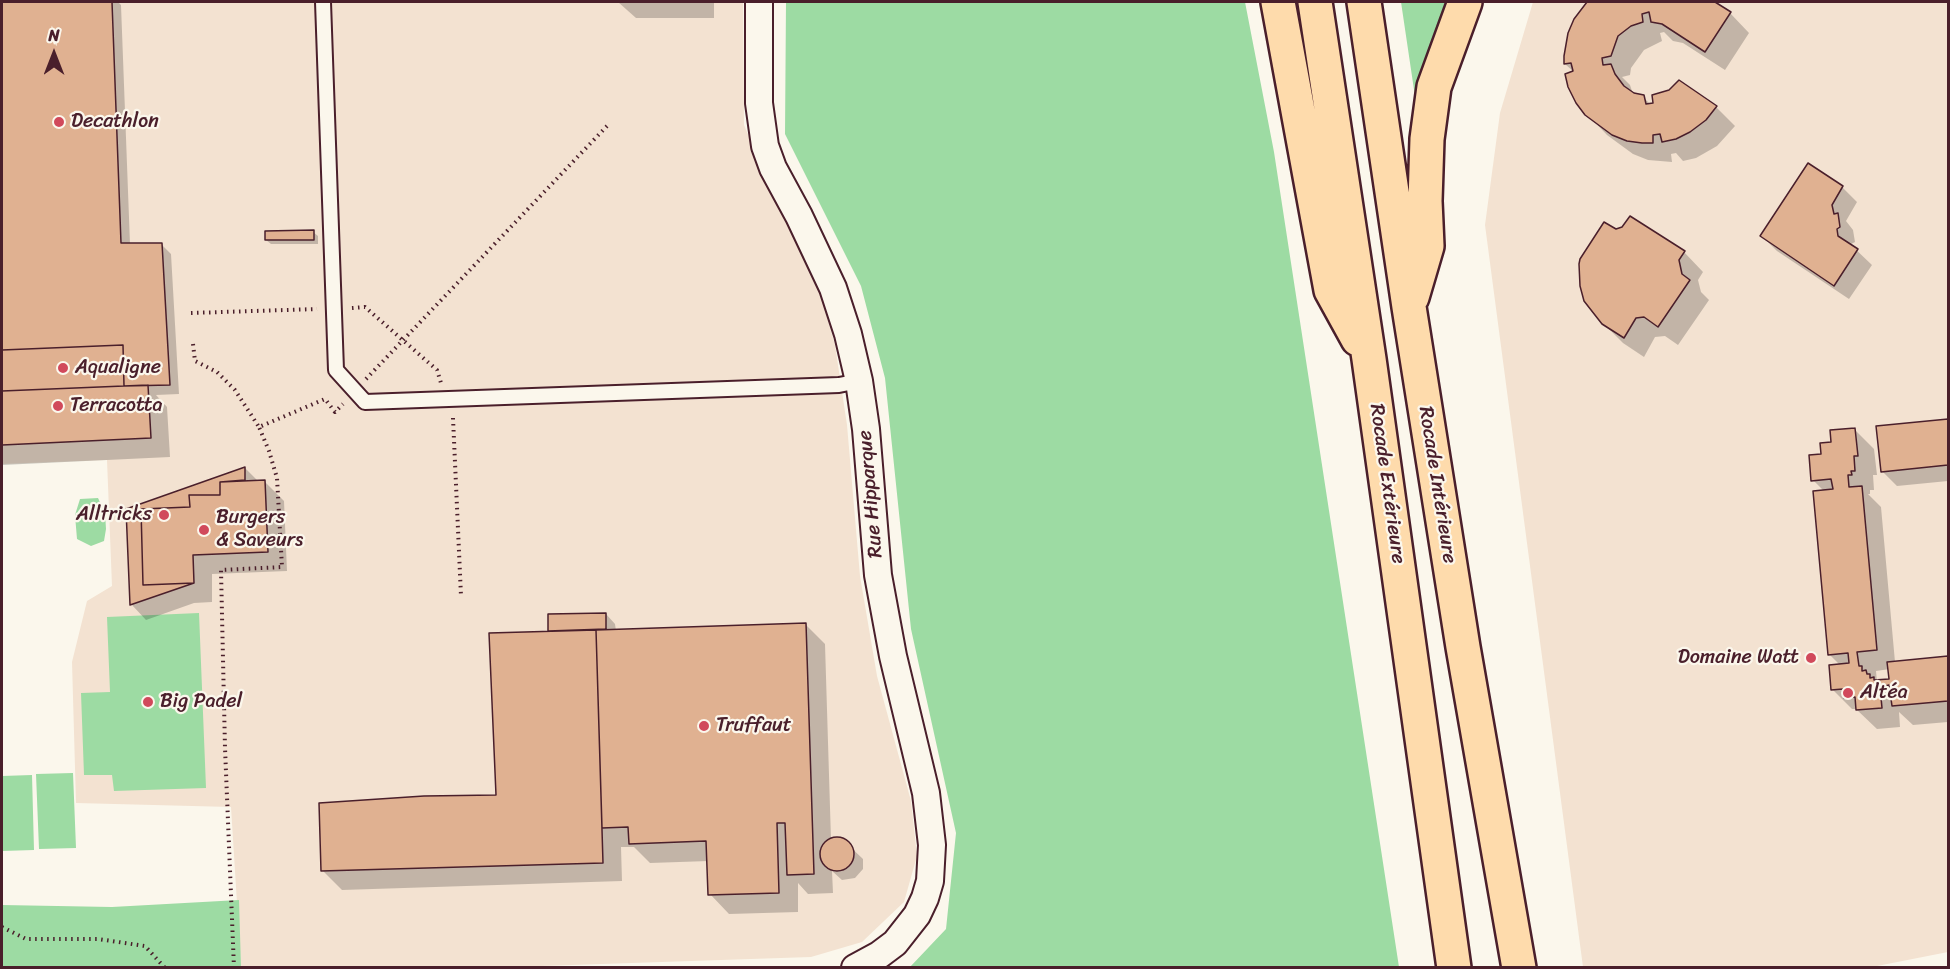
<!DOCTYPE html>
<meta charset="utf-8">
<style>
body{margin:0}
#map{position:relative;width:1950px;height:969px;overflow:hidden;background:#fbf7ec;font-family:Sriracha,sans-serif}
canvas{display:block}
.frame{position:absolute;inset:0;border:3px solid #4a1f2b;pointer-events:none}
.north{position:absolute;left:24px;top:24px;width:60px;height:60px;-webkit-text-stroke:4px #fbf7ec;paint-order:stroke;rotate:0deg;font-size:16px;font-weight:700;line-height:24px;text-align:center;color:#4a1f2b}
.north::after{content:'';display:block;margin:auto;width:21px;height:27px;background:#4a1f2b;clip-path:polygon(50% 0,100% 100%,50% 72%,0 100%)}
</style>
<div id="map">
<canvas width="1950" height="969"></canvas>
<div class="frame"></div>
<div class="north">N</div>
</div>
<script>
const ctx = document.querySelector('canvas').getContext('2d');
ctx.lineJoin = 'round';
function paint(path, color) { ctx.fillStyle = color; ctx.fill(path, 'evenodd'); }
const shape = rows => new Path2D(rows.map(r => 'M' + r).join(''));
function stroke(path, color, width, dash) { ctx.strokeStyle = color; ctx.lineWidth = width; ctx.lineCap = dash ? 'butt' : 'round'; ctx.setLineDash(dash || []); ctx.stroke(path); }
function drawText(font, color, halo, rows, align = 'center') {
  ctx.font = font + ' Sriracha,sans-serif'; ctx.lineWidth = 4.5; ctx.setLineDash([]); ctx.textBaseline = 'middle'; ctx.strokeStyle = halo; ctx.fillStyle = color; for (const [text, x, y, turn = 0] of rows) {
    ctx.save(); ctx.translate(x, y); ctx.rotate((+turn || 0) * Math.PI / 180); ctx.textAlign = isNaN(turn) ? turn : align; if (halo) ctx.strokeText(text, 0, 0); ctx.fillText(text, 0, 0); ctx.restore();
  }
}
paint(shape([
 [2,2,743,2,744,125,770,185,817,282,835,345,847,425,860,576,877,676,911,801,917,856,904,902,862,942,811,957,482,968,241,967,231,807,76,803,72,662,87,601,112,586,107,460,2,464],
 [1533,2,1948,2,1948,952,1867,968,1583,967,1485,225,1500,113]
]), '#f3e2d1');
paint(shape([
 [786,2,1245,2,1274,152,1399,967,910,967,946,929,956,833,911,629,885,378,861,286,785,134],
 [1401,2,1451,2,1417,110],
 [98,498,105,513,106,529,104,541,91,546,77,539,75,515,80,499],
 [199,613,206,788,114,791,112,775,84,775,81,693,110,692,107,617],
 [73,773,76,848,39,849,36,774],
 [32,775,34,850,2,851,2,776],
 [239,900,241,967,2,967,2,905,112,907]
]), '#9ddba3');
paint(shape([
 [2,2,118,2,121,5,130,244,161,244,171,254,179,394,156,395,167,407,170,457,2,465],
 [618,2,714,2,714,18,636,18],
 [1589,2,1712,2,1730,13,1749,33,1725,70,1683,43,1673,41,1664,32,1660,33,1662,41,1644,50,1631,68,1630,75,1622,77,1630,85,1633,94,1643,97,1651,105,1716,107,1735,126,1717,146,1696,158,1683,161,1676,153,1671,154,1672,162,1648,160,1633,154,1607,135,1587,114,1574,72,1565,64,1583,8],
 [1808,166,1842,187,1857,202,1846,221,1853,230,1855,242,1851,244,1852,246,1872,265,1849,299,1777,251,1762,236],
 [1615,231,1684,252,1703,272,1698,280,1701,292,1709,300,1678,345,1665,336,1655,337,1644,357,1623,343,1603,323],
 [313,232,318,236,318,244,271,244,266,240],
 [1948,421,1948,481,1897,486,1882,471,1878,428],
 [1855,430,1874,449,1877,475,1873,475,1874,490,1870,490,1870,494,1868,494,1881,507,1895,662,1948,657,1948,722,1913,725,1899,712,1900,727,1877,729,1856,709,1852,709,1833,690,1840,665,1829,654,1824,491,1813,480,1823,456,1833,444],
 [1890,669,1890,680,1877,682,1876,671],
 [245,468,259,482,265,482,284,501,287,571,212,574,212,602,194,603,146,620,132,605,128,510],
 [606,614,615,624,616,631,806,625,825,644,831,840,843,840,863,859,863,869,855,878,842,880,832,871,833,893,808,894,798,883,798,912,729,914,710,894,709,861,650,863,634,847,621,847,622,881,342,890,322,870,498,797,552,633,550,631]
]), '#0003');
const building = shape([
 [2,2,112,2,121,243,162,243,170,385,124,386,123,345,2,350,2,2],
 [1587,2,1715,2,1731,12,1705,52,1662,24,1651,22,1649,12,1642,14,1643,22,1631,26,1618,36,1611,56,1602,58,1603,65,1611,64,1615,74,1624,86,1634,93,1644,95,1646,104,1653,103,1652,95,1669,90,1679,80,1717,106,1706,120,1690,132,1676,139,1662,142,1660,134,1653,135,1653,143,1642,143,1627,141,1612,135,1585,115,1576,103,1568,87,1565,74,1573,71,1571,63,1564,64,1564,56,1568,33,1574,19,1587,2],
 [1808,163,1843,186,1832,205,1834,214,1838,213,1840,227,1837,229,1838,236,1858,249,1834,286,1760,236,1808,163],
 [1630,216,1685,251,1679,260,1682,274,1690,280,1658,327,1644,317,1636,318,1624,338,1602,324,1584,301,1580,286,1579,264,1580,259,1604,222,1616,229,1622,227,1630,216],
 [314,230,314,240,265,240,265,231,314,230],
 [123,345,124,386,2,391,2,350,123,345],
 [148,385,151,438,2,445,2,391,148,385],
 [1948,419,1948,465,1881,472,1876,426,1948,419],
 [1855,428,1858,456,1854,456,1855,471,1851,471,1852,475,1848,475,1849,487,1862,486,1877,650,1857,652,1859,666,1862,666,1862,671,1866,670,1867,674,1870,674,1870,678,1874,677,1874,680,1889,679,1887,662,1948,656,1948,701,1892,706,1889,685,1880,687,1882,708,1856,710,1855,697,1844,698,1843,689,1831,690,1829,665,1849,663,1848,653,1828,655,1813,491,1833,489,1831,479,1811,481,1809,455,1821,454,1820,443,1831,442,1830,430,1855,428],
 [245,467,245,480,220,482,220,495,189,495,190,507,141,509,143,585,194,583,130,605,126,509,245,467],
 [265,480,268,552,193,555,194,583,143,585,141,509,190,507,189,495,220,495,220,482,265,480],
 [606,613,606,629,548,631,548,614,606,613],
 [806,623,814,874,787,875,785,823,777,823,779,893,708,895,706,841,629,844,628,827,602,828,596,630,806,623],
 [596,630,603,863,321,871,319,803,424,796,496,795,489,633,596,630],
 '820 854a17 17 0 1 1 34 0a17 17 0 1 1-34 0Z'
]);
paint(building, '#e0b191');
stroke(building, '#4a1f2b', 1.5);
const service = shape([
 [323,2,336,370,365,402,839,385,859,381]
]);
const minor = shape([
 [759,2,759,103,765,146,773,168,799,216,833,288,848,334,859,381,866,429,878,575,893,656,926,793,932,845,930,881,925,898,917,915,895,943,879,955,855,968]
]);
const motorway = shape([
 [1278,2,1331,290,1358,339],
 [1315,2,1369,359,1454,968],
 [1364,2,1409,307,1463,647,1519,968],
 [1412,297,1427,246,1425,201,1427,139,1434,87,1465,2]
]);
stroke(service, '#4a1f2b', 18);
stroke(minor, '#4a1f2b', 30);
stroke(motorway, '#4a1f2b', 38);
stroke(shape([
 [352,308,365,307,437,370,441,383],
 [191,313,317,309],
 [193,344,195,361,217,372,235,390,259,427,325,399,335,412,343,404],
 [366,379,607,126],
 [453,418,461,596],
 [2,927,26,939,98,939,145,946,165,968],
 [234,968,225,748,221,570,282,567,277,478,269,451,259,427]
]), '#4a1f2b', 4, [1.5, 4.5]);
stroke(service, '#fbf7ec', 14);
stroke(minor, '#fbf7ec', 26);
stroke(motorway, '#fedbac', 33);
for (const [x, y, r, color] of [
 [59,122,6,"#d1495b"],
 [63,368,6,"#d1495b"],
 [58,406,6,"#d1495b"],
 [164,515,6,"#d1495b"],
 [204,530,6,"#d1495b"],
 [1811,658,6,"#d1495b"],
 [1848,693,6,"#d1495b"],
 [148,702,6,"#d1495b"],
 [704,726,6,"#d1495b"]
]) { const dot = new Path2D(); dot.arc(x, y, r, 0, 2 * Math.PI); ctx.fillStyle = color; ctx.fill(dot); stroke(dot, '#fbf7ec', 2); }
drawText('20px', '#4a1f2b', '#fbf7ec', [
 ["Decathlon",71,122],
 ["Aqualigne",75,368],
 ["Terracotta",70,406],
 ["Alltricks",152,515,"right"],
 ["Burgers",216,518],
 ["& Saveurs",216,541],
 ["Domaine Watt",1799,658,"right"],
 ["Altéa",1860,693],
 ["Big Padel",160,702],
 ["Truffaut",716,726]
], 'left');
drawText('20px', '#4a1f2b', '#fbf7ec', [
 ["Rocade Extérieure",1387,484,82],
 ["Rocade Intérieure",1437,485,81],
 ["Rue Hipparque",871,494,-95]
]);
</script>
